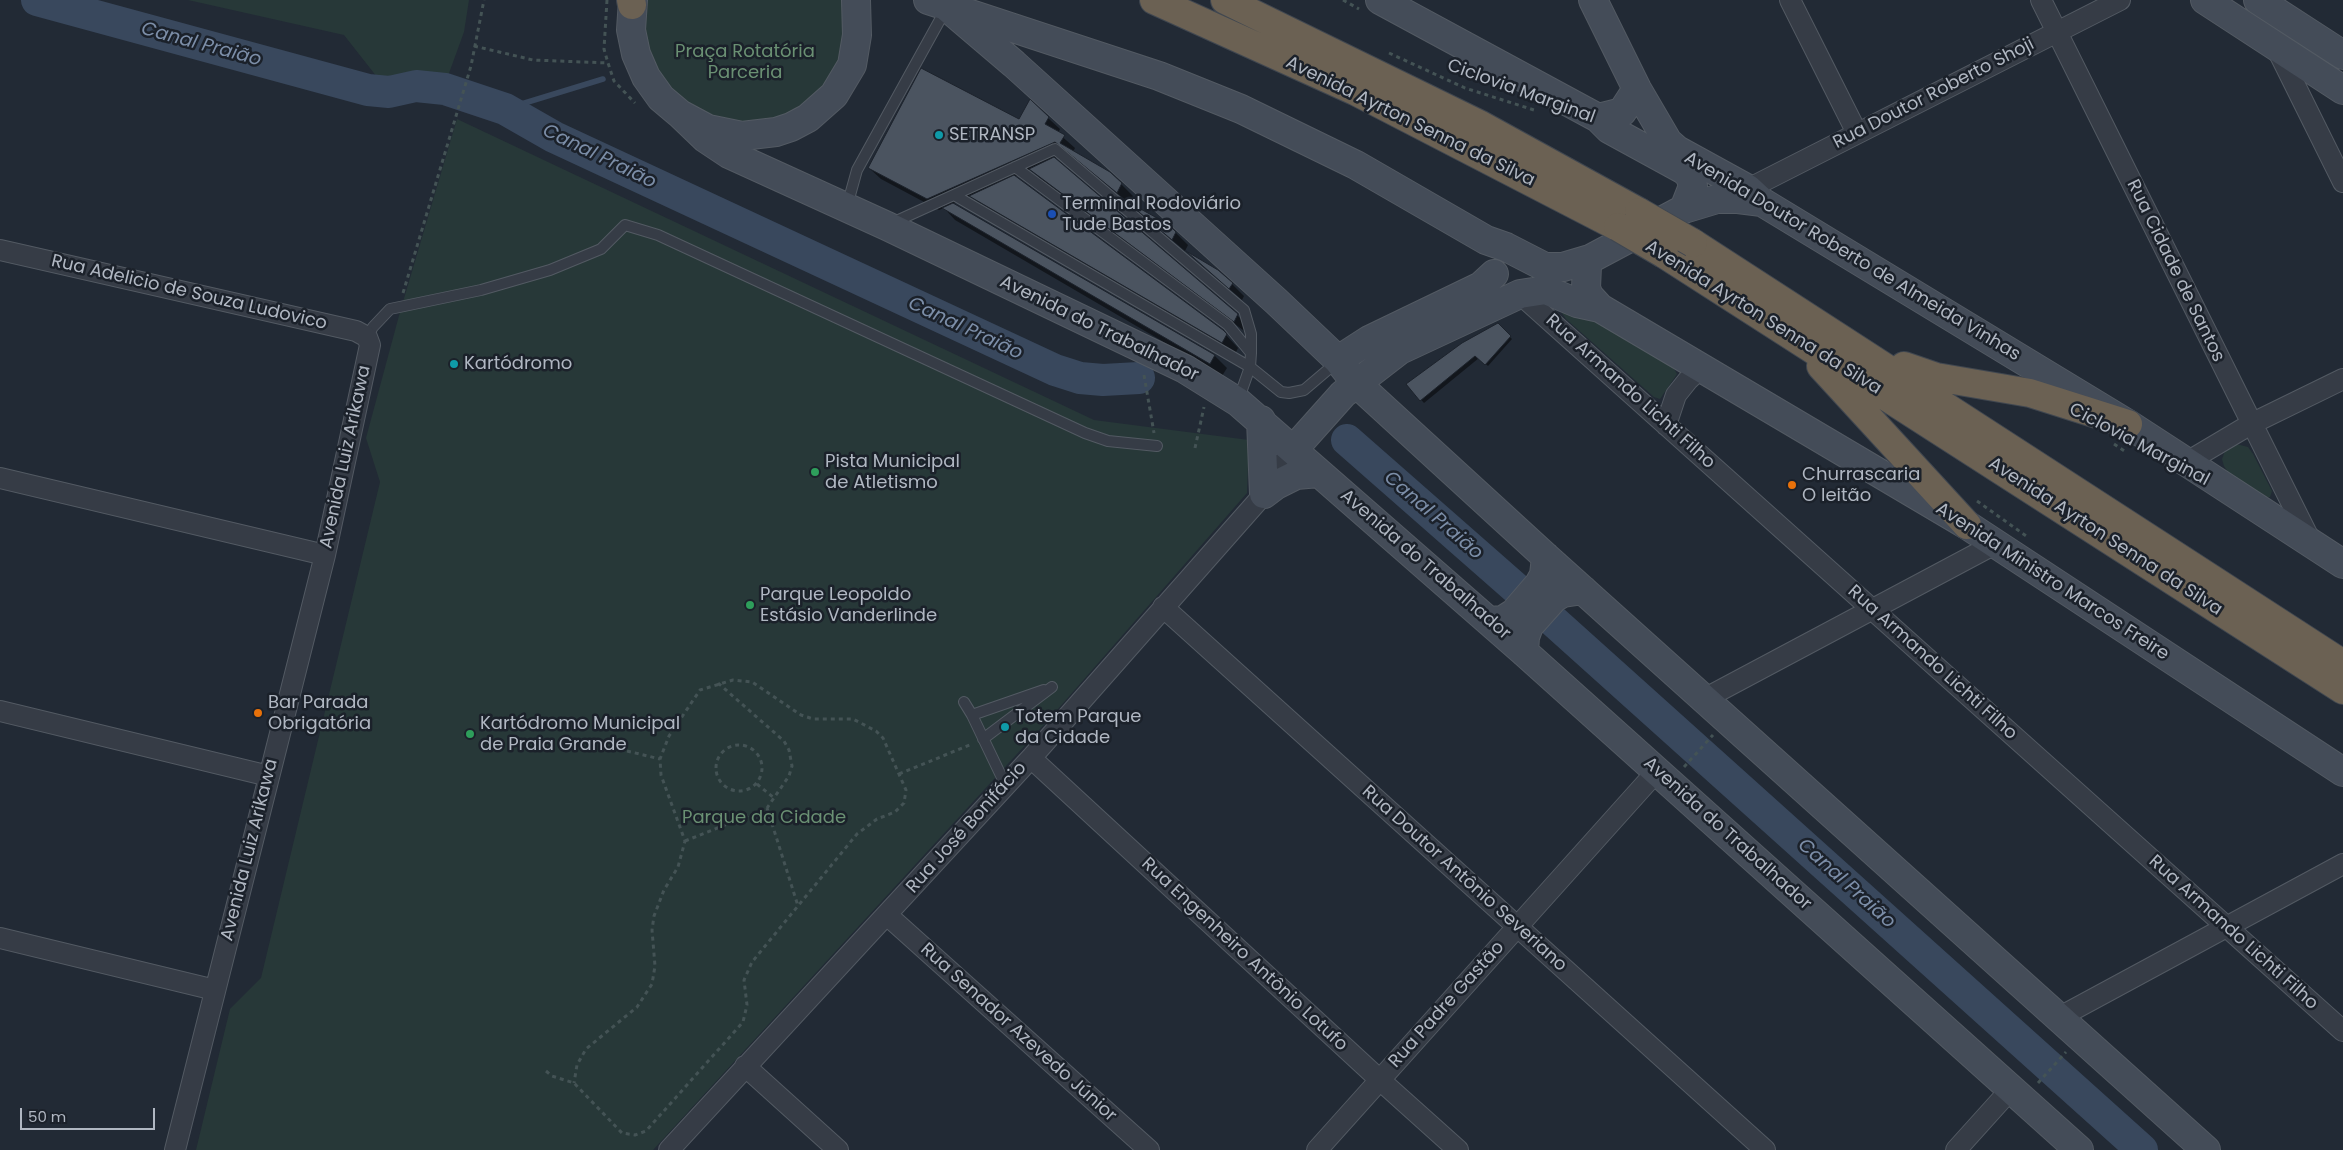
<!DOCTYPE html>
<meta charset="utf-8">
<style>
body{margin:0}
#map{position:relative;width:2343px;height:1150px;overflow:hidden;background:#222a35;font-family:Poppins,sans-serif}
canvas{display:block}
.scale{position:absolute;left:20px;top:1108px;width:135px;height:22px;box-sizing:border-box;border:2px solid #b0b7c2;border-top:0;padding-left:6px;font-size:15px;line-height:18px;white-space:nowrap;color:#b0b7c2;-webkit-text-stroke:4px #1b212a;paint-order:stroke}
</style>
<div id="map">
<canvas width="2343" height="1150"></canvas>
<div class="scale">50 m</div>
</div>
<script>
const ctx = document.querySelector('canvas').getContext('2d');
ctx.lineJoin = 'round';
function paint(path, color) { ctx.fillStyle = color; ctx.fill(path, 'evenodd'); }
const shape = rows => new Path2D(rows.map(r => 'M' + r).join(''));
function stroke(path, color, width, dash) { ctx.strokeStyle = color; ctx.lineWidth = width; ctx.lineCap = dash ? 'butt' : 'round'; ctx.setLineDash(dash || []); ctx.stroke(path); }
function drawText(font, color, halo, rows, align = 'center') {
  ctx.font = font + ' Poppins,sans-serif'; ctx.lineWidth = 5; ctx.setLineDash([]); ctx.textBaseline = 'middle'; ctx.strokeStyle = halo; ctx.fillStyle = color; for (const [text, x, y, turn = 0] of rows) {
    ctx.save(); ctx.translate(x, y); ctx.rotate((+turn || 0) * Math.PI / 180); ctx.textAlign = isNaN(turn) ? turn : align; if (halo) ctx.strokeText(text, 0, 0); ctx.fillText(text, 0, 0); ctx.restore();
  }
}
paint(shape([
 [188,0,469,0,464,32,448,76,377,77,344,35],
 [645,0,846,0,843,56,828,85,804,107,775,121,743,125,711,119,682,103,660,80,646,51,642,18],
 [457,119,1094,420,1249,440,1247,493,1051,717,653,1150,196,1150,230,1009,261,978,380,482,366,438,400,312],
 [1569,305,1671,364,1677,374,1660,399,1654,397,1566,319,1562,313,1562,308],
 [2236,444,2248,447,2253,454,2272,491,2270,497,2265,498,2230,475,2224,466,2222,459,2225,451]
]), '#273838');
paint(shape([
 [1048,118,1060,129,1058,133,1075,148,1073,152,1121,184,1133,196,1129,203,1068,153,1054,159,1237,315,1250,328,1247,333,1042,181,1031,169,1015,177,1226,335,1238,348,1235,354,983,208,971,196,953,204,1215,356,1227,368,1222,376,955,220,944,208,939,210,881,179,869,168,1020,120],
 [1140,213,1176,233,1188,245,1185,251],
 [1193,257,1232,284,1244,296,1242,300],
 [1498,325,1512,339,1488,366,1479,358,1424,403,1408,385]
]), '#0007');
stroke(shape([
 [505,109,603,79]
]), '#39485d', 5.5);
stroke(shape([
 [37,0,368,90,389,92,416,86,445,89,505,109,554,137,1055,370,1080,378,1103,380,1139,378],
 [1347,440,1519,591],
 [1550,618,2142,1150]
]), '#39485d', 32);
const building = shape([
 [921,68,1019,119,1030,99,1049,117,1045,124,1065,135,1060,143,1110,172,1122,183,1117,193,1055,142,927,199,868,168,921,68],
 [1054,157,1238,314,1234,322,1029,169,1054,157],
 [1014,175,1223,330,1227,334,1222,343,969,196,1014,175],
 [1126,201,1168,224,1176,232,1172,240,1126,201],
 [953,203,1215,355,1210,364,942,208,953,203],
 [1186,251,1218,270,1233,283,1229,289,1186,251],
 [1498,323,1511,336,1485,365,1475,356,1420,401,1406,384,1462,343,1498,323]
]);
paint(building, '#4b5460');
stroke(building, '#1d232c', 1);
const lane = shape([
 [1015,167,1228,325,1251,353],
 [954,195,1250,367,1281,392,1289,393,1304,390,1337,362],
 [847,206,857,170,947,7],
 [892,223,1055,149,1244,310,1251,334,1251,353,1250,367,1238,401],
 [367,337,373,327,390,309,481,290,550,270,601,249,625,225,658,235,1085,433,1108,441,1157,446],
 [964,702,972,715,1006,786],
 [972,715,1044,690],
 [983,739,1052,687]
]);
const street = shape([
 [1790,0,1857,133],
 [2041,0,2311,542],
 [2276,47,2343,182],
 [1748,189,2120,0],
 [0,250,356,331,367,337,370,345,325,555,175,1150],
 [1520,294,2343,1031],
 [1666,425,1676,395,1688,380,1701,368],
 [2187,462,2251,424,2343,379],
 [0,478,325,555],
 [1163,607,1765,1150],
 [1704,699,1995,544],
 [0,711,269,776],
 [1031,758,1380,1080,1458,1150],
 [887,915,1149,1150],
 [0,938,215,990],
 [2058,1018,2343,864],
 [745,1066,838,1150],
 [669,1150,1031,758,1264,494,1274,474,1293,450],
 [1317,1150,1657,771],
 [1956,1150,2011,1089]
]);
const secondary = shape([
 [633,0,631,30,636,54,646,77,661,98,680,114,708,129,742,136,776,132,791,127,808,118,834,95,852,65,857,35,856,0],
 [928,0,1159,76,1241,109,1356,165,1486,240,1506,247,1545,267,1563,267,1590,259,1684,209,1717,199,1738,199,1762,202],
 [1380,0,1598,118,1609,129,1684,170,1690,176,1693,186,1684,209],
 [1593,0,1637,89,1668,142,1677,150,1748,189,1762,202,2128,424,2343,564],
 [2205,0,2343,90],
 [2258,0,2343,55],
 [947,7,1014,64,1277,302,1338,360,1356,383,1546,557,2206,1150],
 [680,114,705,138,729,154,887,226,1185,369,1238,402,1524,652,2079,1150],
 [1598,118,1622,112,1637,89],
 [1590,259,1587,266,1586,288,1589,296,1600,308,1967,525,2343,772],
 [1338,360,1369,340,1481,286,1494,274],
 [1261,420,1264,494],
 [1293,450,1343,394,1400,350,1520,294,1546,290,1577,303,1600,308],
 [1264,494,1276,485,1296,475,1319,473],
 [1490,621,1503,620,1514,613,1539,584,1544,575,1546,557],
 [1524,652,1525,637,1529,626,1554,598,1563,593,1583,590]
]);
const highway = shape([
 [631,0,632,5],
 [1154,0,1355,91,1618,227],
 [1225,0,1479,124,1639,212],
 [1693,243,2343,664],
 [1664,254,2343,690],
 [1821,366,1967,525],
 [1904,366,1936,377,2030,393,2128,424]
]);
stroke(lane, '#535a63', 12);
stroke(street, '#535a63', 22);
stroke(secondary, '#535a63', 30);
stroke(highway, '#404750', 30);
stroke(shape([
 [607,0,604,49,608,63,614,81,635,103],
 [1343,0,1359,9],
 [474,46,533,60,608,63],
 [1389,53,1465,88,1534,110],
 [403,293,471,66,484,0],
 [1144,375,1154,433],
 [2114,444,2126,452],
 [1195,448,1204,407],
 [1977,501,2029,538],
 '716 768a23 23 0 1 1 46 0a23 23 0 1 1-46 0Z',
 [627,751,660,759],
 [1684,767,1713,735],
 [899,774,972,744],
 [757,784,774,798],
 [767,808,798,906],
 [685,841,767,808,789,776,792,766,789,750,784,741,718,683],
 [546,1071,552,1076,574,1083,622,1133,635,1135,646,1131,743,1022,747,1005,744,980,752,962,857,834,877,819,895,812,904,803,906,790,883,738,876,731,853,719,813,719,801,715,752,682,733,680,700,690,669,736,660,759,661,775,685,841,678,867,664,890,654,916,652,930,655,966,652,984,637,1007,586,1049,577,1065,574,1083],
 [2038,1083,2066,1052]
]), '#445355', 3, [4, 4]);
stroke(lane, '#363c46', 10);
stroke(street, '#363c46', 20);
stroke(secondary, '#444c58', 28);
stroke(highway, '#6b6153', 28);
const highwayBridge = shape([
 [1639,212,1693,243],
 [1618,227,1664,254]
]);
stroke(highwayBridge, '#404750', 30, []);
stroke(highwayBridge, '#6b6153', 28);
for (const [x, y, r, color] of [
 [939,135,5,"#0f9aa8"],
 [1052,214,5,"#1a4fb4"],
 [454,364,5,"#0f9aa8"],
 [815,472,5,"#2e9e5b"],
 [1792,485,5,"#e8710a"],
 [750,605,5,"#2e9e5b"],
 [258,713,5,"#e8710a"],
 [1005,727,5,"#0f9aa8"],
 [470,734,5,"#2e9e5b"]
]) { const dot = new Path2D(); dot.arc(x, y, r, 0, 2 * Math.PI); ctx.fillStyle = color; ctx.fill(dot); stroke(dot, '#1b212a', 2); }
drawText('18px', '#6a9073', '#1b212a', [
 ["Praça Rotatória",745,52],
 ["Parceria",745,73],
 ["Parque da Cidade",764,818]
]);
drawText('18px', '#b0b7c2', '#1b212a', [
 ["Ciclovia Marginal",1521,92,20],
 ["Rua Doutor Roberto Shoji",1934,94,-27],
 ["Avenida Ayrton Senna da Silva",1410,122,26],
 ["Avenida Doutor Roberto de Almeida Vinhas",1852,257,31],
 ["Rua Cidade de Santos",2175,271,64],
 ["Rua Adelicio de Souza Ludovico",189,293,13],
 ["Avenida Ayrton Senna da Silva",1763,318,32],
 ["Avenida do Trabalhador",1099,329,26],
 ["Rua Armando Lichti Filho",1630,392,42],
 ["Ciclovia Marginal",2139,445,28],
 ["Avenida Luiz Arikawa",346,457,-78],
 ["Avenida Ayrton Senna da Silva",2105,537,33],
 ["Avenida do Trabalhador",1425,565,41],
 ["Avenida Ministro Marcos Freire",2052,582,33],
 ["Rua Armando Lichti Filho",1932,663,42],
 ["Rua José Bonifácio",967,828,-48],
 ["Avenida do Trabalhador",1727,834,42],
 ["Avenida Luiz Arikawa",250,850,-76],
 ["Rua Doutor Antônio Severiano",1464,879,42],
 ["Rua Armando Lichti Filho",2233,933,42],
 ["Rua Engenheiro Antônio Lotufo",1244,955,43],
 ["Rua Padre Gastão",1447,1005,-48],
 ["Rua Senador Azevedo Júnior",1018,1033,42]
]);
drawText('18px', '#b0b7c2', '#1b212a', [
 ["SETRANSP",949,135],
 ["Terminal Rodoviário",1062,204],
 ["Tude Bastos",1062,225],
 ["Kartódromo",464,364],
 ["Pista Municipal",825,462],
 ["de Atletismo",825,483],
 ["Churrascaria",1802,475],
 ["O leitão",1802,496],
 ["Parque Leopoldo",760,595],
 ["Estásio Vanderlinde",760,616],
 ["Bar Parada",268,703],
 ["Obrigatória",268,724],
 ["Totem Parque",1015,717],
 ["da Cidade",1015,738],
 ["Kartódromo Municipal",480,724],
 ["de Praia Grande",480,745]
], 'left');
drawText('italic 19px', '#7c8ea8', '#1b212a', [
 ["Canal Praião",201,45,15],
 ["Canal Praião",599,157,26],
 ["Canal Praião",965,329,25],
 ["Canal Praião",1433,516,41],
 ["Canal Praião",1846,884,42]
]);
</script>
